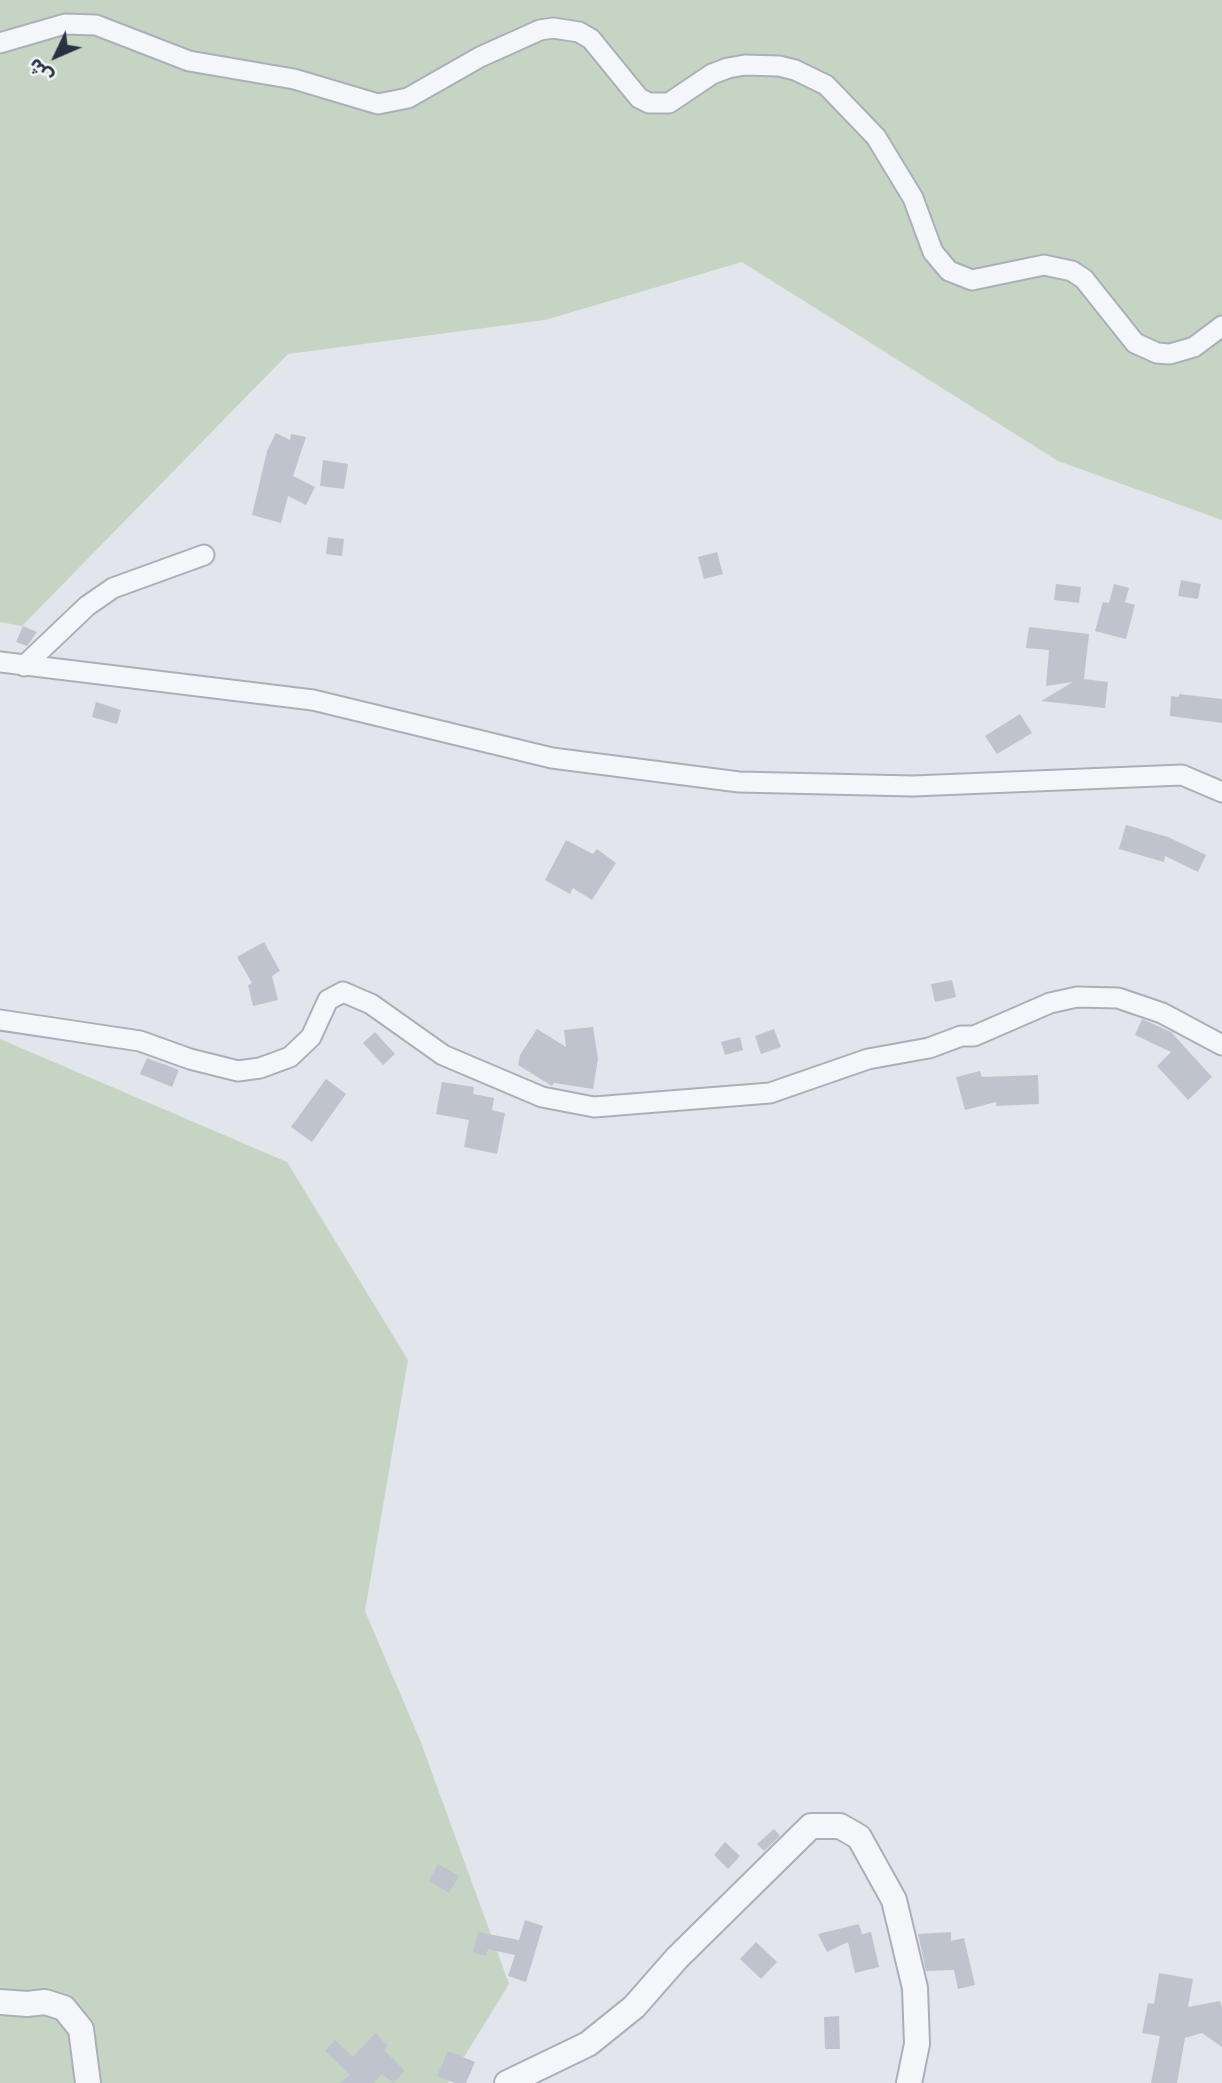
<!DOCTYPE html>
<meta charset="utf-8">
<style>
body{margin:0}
#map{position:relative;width:1222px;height:2083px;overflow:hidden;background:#e2e5eb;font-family:"Roboto Condensed","Noto Sans Arabic",sans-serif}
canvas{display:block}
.north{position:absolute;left:21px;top:21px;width:70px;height:70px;-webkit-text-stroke:5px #f2f4f8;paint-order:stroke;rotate:226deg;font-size:19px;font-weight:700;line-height:28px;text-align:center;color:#293143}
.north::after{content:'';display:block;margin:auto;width:24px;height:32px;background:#293143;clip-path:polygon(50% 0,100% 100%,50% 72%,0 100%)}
</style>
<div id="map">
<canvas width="1222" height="2083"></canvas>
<div class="north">ش</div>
</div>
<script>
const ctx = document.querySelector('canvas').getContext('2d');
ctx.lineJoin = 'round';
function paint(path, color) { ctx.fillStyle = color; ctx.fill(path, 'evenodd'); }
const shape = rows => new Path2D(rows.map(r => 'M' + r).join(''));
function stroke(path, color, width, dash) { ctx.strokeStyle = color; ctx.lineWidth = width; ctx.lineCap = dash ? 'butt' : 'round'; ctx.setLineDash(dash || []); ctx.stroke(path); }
paint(shape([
 [0,0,1222,0,1222,520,1058,461,742,262,545,320,288,354,22,626,0,622],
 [0,1039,287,1162,408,1360,365,1611,420,1740,509,1984,448,2083,0,2083]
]), '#c6d5c3');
paint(shape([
 [276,433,290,440,291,434,306,437,293,476,315,487,306,505,288,496,281,523,252,515,267,451],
 [323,460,348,464,344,489,320,486],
 [328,537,344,539,342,556,326,554],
 [717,552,723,574,704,579,698,557],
 [1181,580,1201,584,1198,599,1178,596],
 [1056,584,1081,587,1079,603,1054,600],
 [1114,584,1129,588,1125,602,1135,605,1126,639,1095,631,1103,602,1109,603],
 [23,626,37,632,27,646,16,642],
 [1029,627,1089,634,1084,679,1108,682,1105,708,1041,701,1073,682,1046,686,1049,650,1026,648],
 [1179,694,1222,699,1222,723,1170,716,1171,696,1179,697],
 [96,702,121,710,117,724,92,717],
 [1020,714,1032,733,997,754,985,736],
 [1126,825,1168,837,1206,855,1198,872,1165,856,1164,862,1119,849],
 [566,840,593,854,597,849,616,863,592,900,573,888,570,894,545,880],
 [264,942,280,971,272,976,278,1000,253,1006,248,985,252,983,237,957],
 [952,980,956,997,935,1002,931,984],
 [1142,1019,1171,1032,1212,1077,1188,1100,1157,1066,1171,1052,1135,1035],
 [593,1027,598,1059,593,1089,554,1083,552,1086,518,1065,520,1055,537,1029,566,1047,564,1030],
 [774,1029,781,1047,761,1054,755,1036],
 [375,1032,395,1054,383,1065,363,1043],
 [740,1037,743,1050,725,1055,721,1042],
 [147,1058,179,1070,172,1087,140,1074],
 [980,1071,982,1077,1038,1075,1039,1104,996,1106,996,1102,965,1110,956,1077],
 [326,1079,346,1094,312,1142,291,1127],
 [442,1082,474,1087,473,1094,494,1098,492,1110,505,1113,497,1154,464,1147,469,1120,436,1114],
 [774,1829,780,1836,764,1851,757,1844],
 [725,1842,740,1856,728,1869,714,1855],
 [438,1864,459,1876,449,1893,429,1881],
 [525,1920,543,1926,526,1982,508,1976,515,1955,488,1949,486,1956,473,1953,478,1932,519,1940],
 [859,1924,862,1934,871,1932,879,1967,855,1973,848,1942,827,1952,818,1934],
 [951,1932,951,1941,964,1938,975,1985,958,1989,954,1970,926,1971,918,1934],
 [756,1942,777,1962,761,1979,740,1959],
 [1159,1973,1193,1979,1188,2007,1220,2001,1222,2008,1222,2047,1202,2033,1185,2038,1177,2083,1151,2083,1160,2036,1142,2033,1148,2003,1154,2004],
 [839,2016,840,2049,825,2049,824,2017],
 [375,2033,388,2046,384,2050,405,2071,393,2083,382,2074,374,2083,340,2083,350,2075,325,2051,335,2040,353,2057],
 [448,2051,475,2062,466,2083,455,2083,437,2076]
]), '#bfc3ce');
const minor = shape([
 [0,43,65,24,96,25,189,61,294,79,378,104,408,98,480,57,540,30,553,28,579,32,591,39,639,98,649,103,669,103,712,74,728,68,745,65,779,66,795,70,826,85,876,137,913,198,933,252,949,271,972,280,1044,265,1072,271,1084,279,1135,343,1157,353,1170,354,1194,347,1222,326],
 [0,662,313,700,552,758,739,782,913,786,1182,775,1222,792],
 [24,666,87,606,113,588,204,555],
 [0,1020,140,1041,190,1059,238,1071,260,1068,290,1057,311,1037,328,1000,343,992,371,1004,443,1055,542,1097,594,1107,770,1093,868,1059,929,1048,961,1036,974,1036,1050,1003,1077,997,1118,998,1162,1013,1222,1045]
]);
const tertiary = shape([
 [0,2002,27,2004,45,2002,64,2008,81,2029,88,2083],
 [507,2083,588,2044,634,2007,677,1958,811,1826,840,1826,859,1837,894,1900,915,1988,917,2044,909,2083]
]);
stroke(minor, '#aaafb9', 23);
stroke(tertiary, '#aaafb9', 28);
stroke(minor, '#f5f6f9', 19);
stroke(tertiary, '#f5f6f9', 24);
</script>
